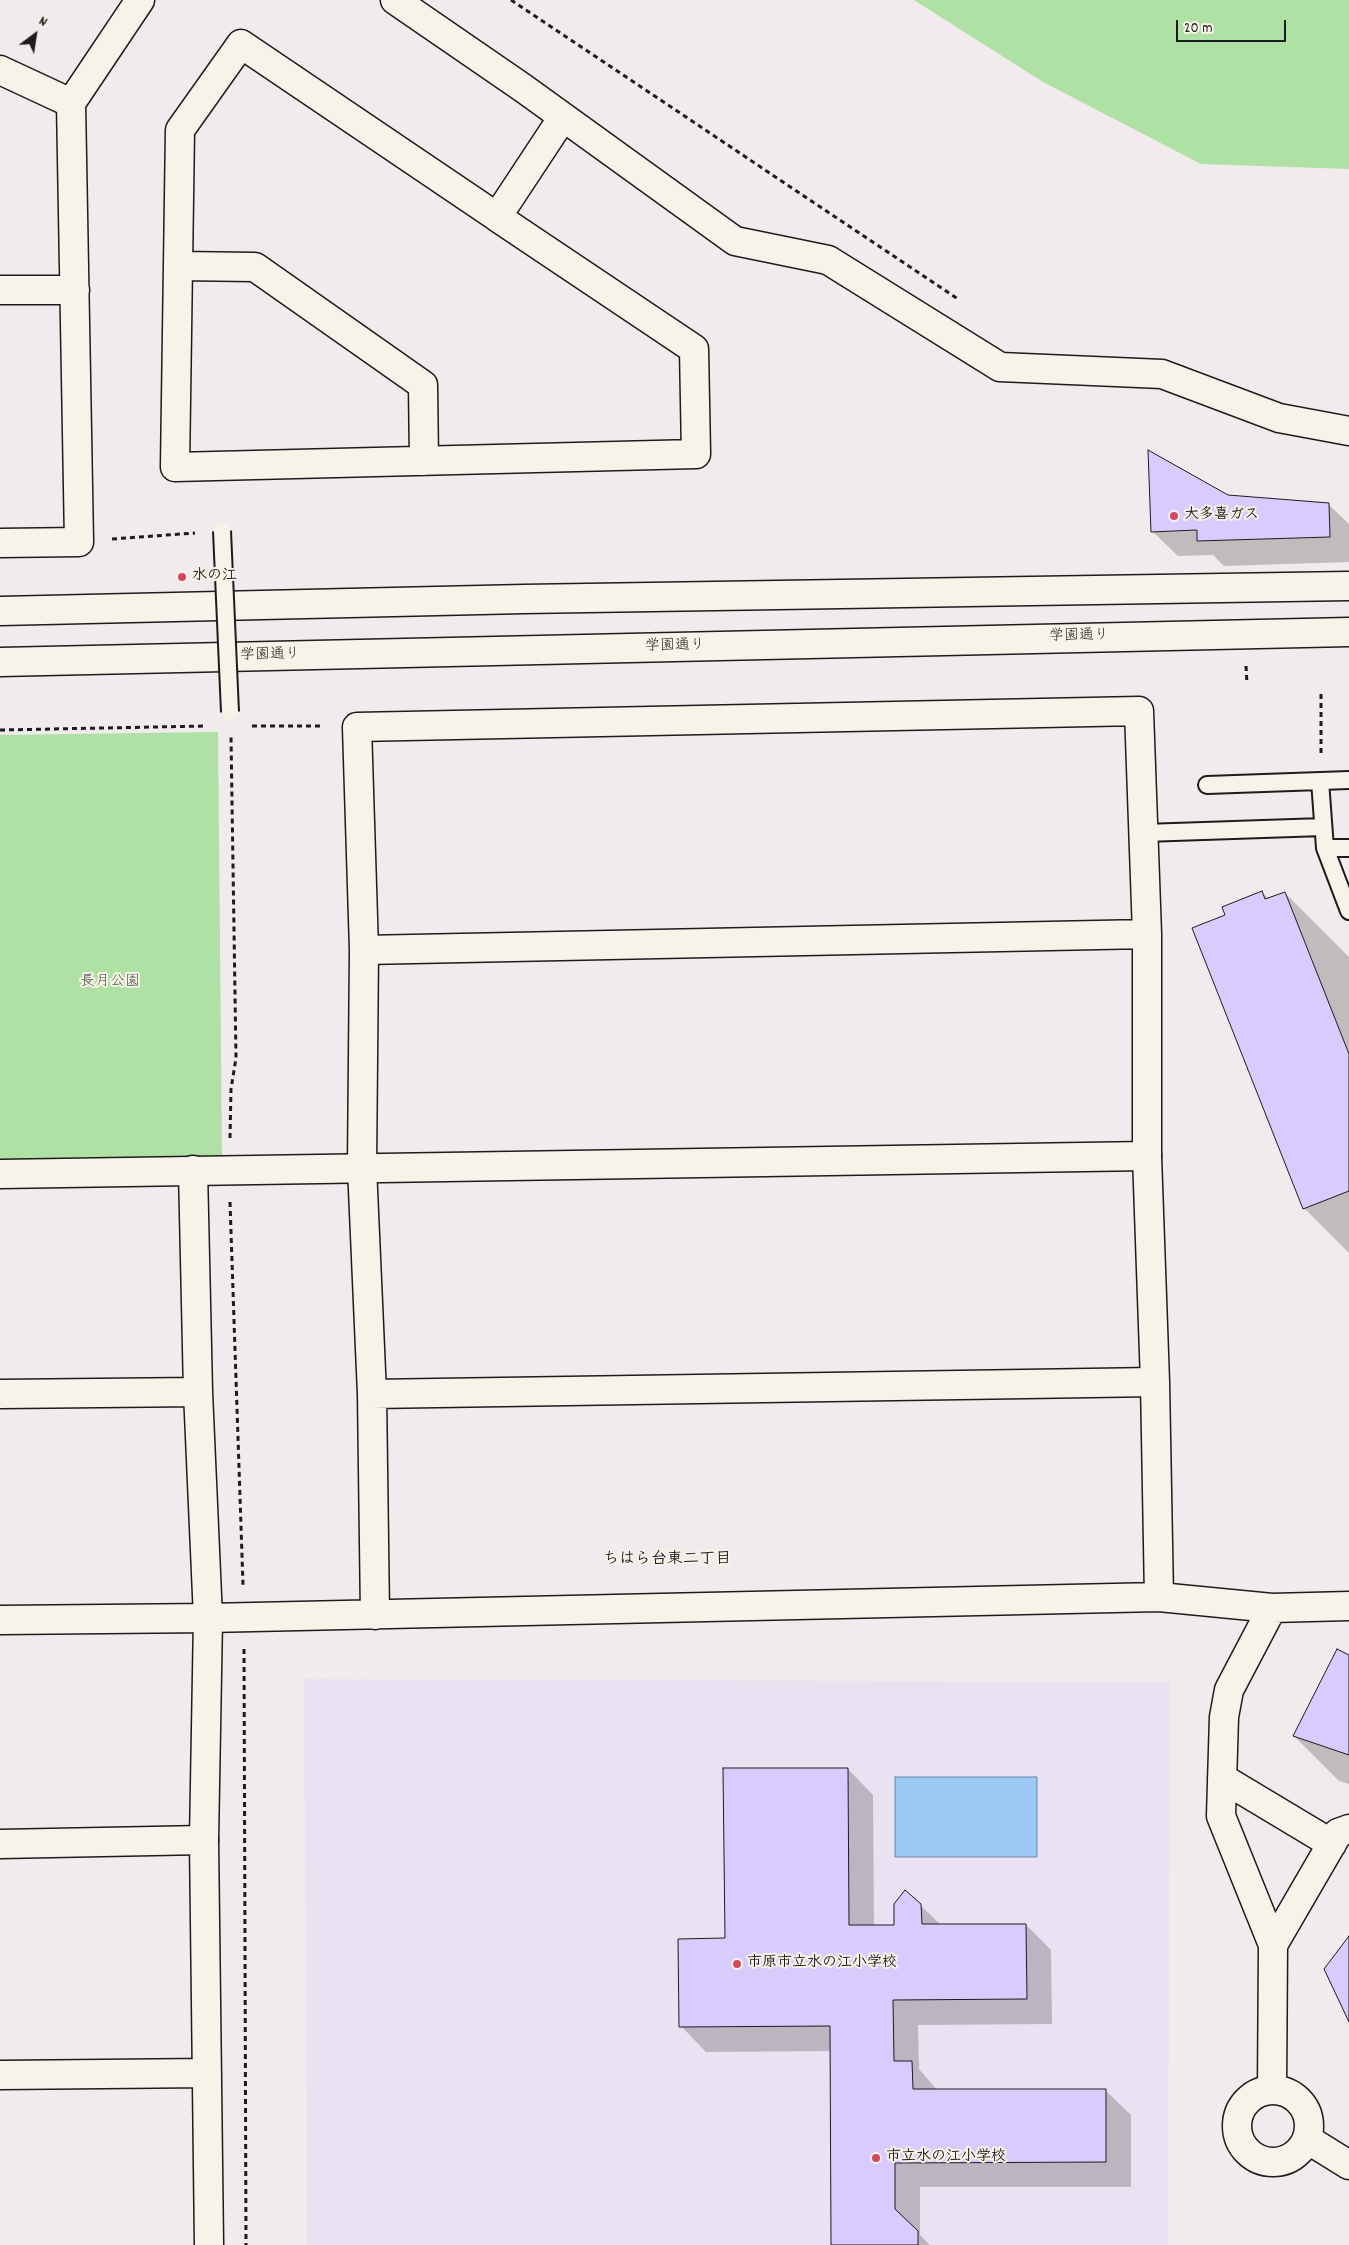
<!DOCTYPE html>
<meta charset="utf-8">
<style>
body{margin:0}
#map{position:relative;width:1349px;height:2245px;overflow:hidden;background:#f1ebed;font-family:Dekko,sans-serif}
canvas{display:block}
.north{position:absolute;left:10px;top:10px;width:50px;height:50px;-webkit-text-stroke:4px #f7f3e8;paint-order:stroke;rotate:31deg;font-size:14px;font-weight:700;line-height:20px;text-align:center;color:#1c1c1c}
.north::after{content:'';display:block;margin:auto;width:18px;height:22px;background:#1c1c1c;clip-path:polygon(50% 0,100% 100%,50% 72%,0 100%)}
.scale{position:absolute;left:1176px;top:20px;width:110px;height:22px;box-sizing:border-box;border:2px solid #1c1c1c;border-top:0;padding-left:6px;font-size:15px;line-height:18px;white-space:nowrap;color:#1c1c1c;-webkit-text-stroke:4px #f7f3e8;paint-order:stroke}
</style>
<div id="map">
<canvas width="1349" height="2245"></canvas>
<div class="north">N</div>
<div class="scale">20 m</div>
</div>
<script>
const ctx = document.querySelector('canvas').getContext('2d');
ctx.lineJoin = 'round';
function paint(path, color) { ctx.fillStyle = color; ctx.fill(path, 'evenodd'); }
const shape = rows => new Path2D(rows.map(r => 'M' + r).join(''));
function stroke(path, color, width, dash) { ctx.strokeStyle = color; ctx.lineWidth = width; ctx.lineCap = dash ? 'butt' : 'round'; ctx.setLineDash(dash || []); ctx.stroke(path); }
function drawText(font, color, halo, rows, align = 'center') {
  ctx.font = font + ' Dekko,"Klee One",sans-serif'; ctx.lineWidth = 4; ctx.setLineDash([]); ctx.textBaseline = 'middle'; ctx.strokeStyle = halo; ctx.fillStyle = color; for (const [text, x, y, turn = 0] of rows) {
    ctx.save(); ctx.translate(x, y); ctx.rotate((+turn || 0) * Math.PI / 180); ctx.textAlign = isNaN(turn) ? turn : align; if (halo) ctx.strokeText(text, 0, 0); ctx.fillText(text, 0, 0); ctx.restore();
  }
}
paint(shape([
 [304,1679,1170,1682,1168,2245,307,2245]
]), '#eae2f2');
paint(shape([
 [914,0,1349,0,1349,169,1201,164,1043,82],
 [218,732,222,1158,0,1162,0,735]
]), '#aee1a3');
const water = shape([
 [895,1777,1037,1777,1037,1857,895,1857,895,1777]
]);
paint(water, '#9dc9f7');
stroke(water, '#69849f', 1);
paint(shape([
 [1228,496,1328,504,1349,524,1349,562,1224,566,1213,555,1178,556,1152,531],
 [1262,892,1269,899,1285,893,1349,957,1349,1253,1304,1208,1227,916],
 [1349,1656,1349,1784,1339,1781,1294,1736],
 [848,1769,873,1795,874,1926,895,1926,920,1905,941,1925,1026,1925,1051,1950,1052,2024,918,2025,919,2069,937,2090,1105,2090,1131,2115,1131,2187,920,2187,920,2235,930,2245,832,2245,831,2051,706,2052,681,2026,726,1940]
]), '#0003');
const building = shape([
 [1148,450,1228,495,1329,503,1330,537,1197,541,1197,530,1151,532,1148,450],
 [1262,891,1265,899,1285,892,1349,1054,1349,1191,1303,1209,1192,928,1225,915,1222,907,1262,891],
 [1337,1649,1349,1655,1349,1755,1293,1736,1337,1649],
 [723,1768,848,1768,849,1925,894,1925,894,1904,905,1890,921,1904,922,1924,1026,1924,1027,1999,893,2000,894,2061,912,2061,913,2089,1106,2089,1106,2162,895,2163,895,2209,918,2231,918,2245,831,2245,830,2026,679,2027,678,1939,725,1938,723,1768],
 [1349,1936,1349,2022,1324,1969,1349,1936]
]);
paint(building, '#d8ccff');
stroke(building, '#1c1c1c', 1);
const lane = shape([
 [1320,781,1325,848,1349,911],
 [1207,785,1349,780],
 [1144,833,1323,827],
 [1325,848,1349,848]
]);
const street = shape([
 [395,0,523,88,735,241,828,260,1000,367,1162,374,1279,418,1349,431],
 [0,70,71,103],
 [497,217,241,44,180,130,175,467,696,454,694,349,497,217,563,117],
 [178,266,255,267,423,385,424,461],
 [0,290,75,290],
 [0,543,79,542,71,103,140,0],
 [364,950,1147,934],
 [193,1170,198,1392,208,1618,204,1840,209,2245],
 [0,1394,198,1392],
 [372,1394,1155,1382],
 [1272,1608,1229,1690,1224,1717,1221,1816,1273,1945,1272,2090],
 [375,1615,372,1394,362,1167,364,950,357,727,1139,711,1147,934,1147,1156,1155,1382,1159,1597],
 [0,1620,208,1618,1159,1597,1272,1608,1349,1606],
 [1222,1778,1332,1844],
 [1273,1945,1338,1833,1349,1829],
 [0,2075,207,2073],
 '1237 2126a36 36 0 1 1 72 0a36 36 0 1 1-72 0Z',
 [1307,2139,1349,2165]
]);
const secondary = shape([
 [0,611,524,599,1349,586],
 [0,662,1349,632],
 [0,1174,1147,1156],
 [0,1844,204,1840]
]);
stroke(lane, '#1c1c1c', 20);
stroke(street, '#1c1c1c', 31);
stroke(secondary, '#1c1c1c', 31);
stroke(shape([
 [511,0,958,299],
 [112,539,195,533],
 [1246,666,1247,684],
 [252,726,324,726],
 [0,730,206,726],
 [1321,753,1321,690],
 [230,1138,231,1089,236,1058,231,737],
 [230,1202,243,1585],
 [244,1649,246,2245]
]), '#1c1c1c', 3, [5, 4]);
stroke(lane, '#f7f3e8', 16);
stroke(street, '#f7f3e8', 28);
stroke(secondary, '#f7f3e8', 28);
const laneBridge = shape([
 [222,531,230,712]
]);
stroke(laneBridge, '#1c1c1c', 20, []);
stroke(laneBridge, '#f7f3e8', 16);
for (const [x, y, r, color] of [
 [1174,516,5,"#d1495b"],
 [182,577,5,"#d1495b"],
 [737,1964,5,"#d1495b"],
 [876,2158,5,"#d1495b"]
]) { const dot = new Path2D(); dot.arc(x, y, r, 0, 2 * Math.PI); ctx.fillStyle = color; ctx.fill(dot); stroke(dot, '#f7f3e8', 2); }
drawText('bold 15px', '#1c1c1c', '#f7f3e8', [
 ["大多喜ガス",1184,516],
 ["水の江",192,577],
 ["市原市立水の江小学校",747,1964],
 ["市立水の江小学校",886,2158]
], 'left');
drawText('15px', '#1c1c1c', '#f7f3e8', [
 ["学園通り",1079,637,-1],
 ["学園通り",675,647,-1],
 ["学園通り",270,656,-1]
]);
drawText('15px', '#485744', '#f7f3e8', [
 ["長月公園",110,983]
]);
drawText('bold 16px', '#1c1c1c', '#f7f3e8', [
 ["ちはら台東二丁目",667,1561]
]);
</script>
